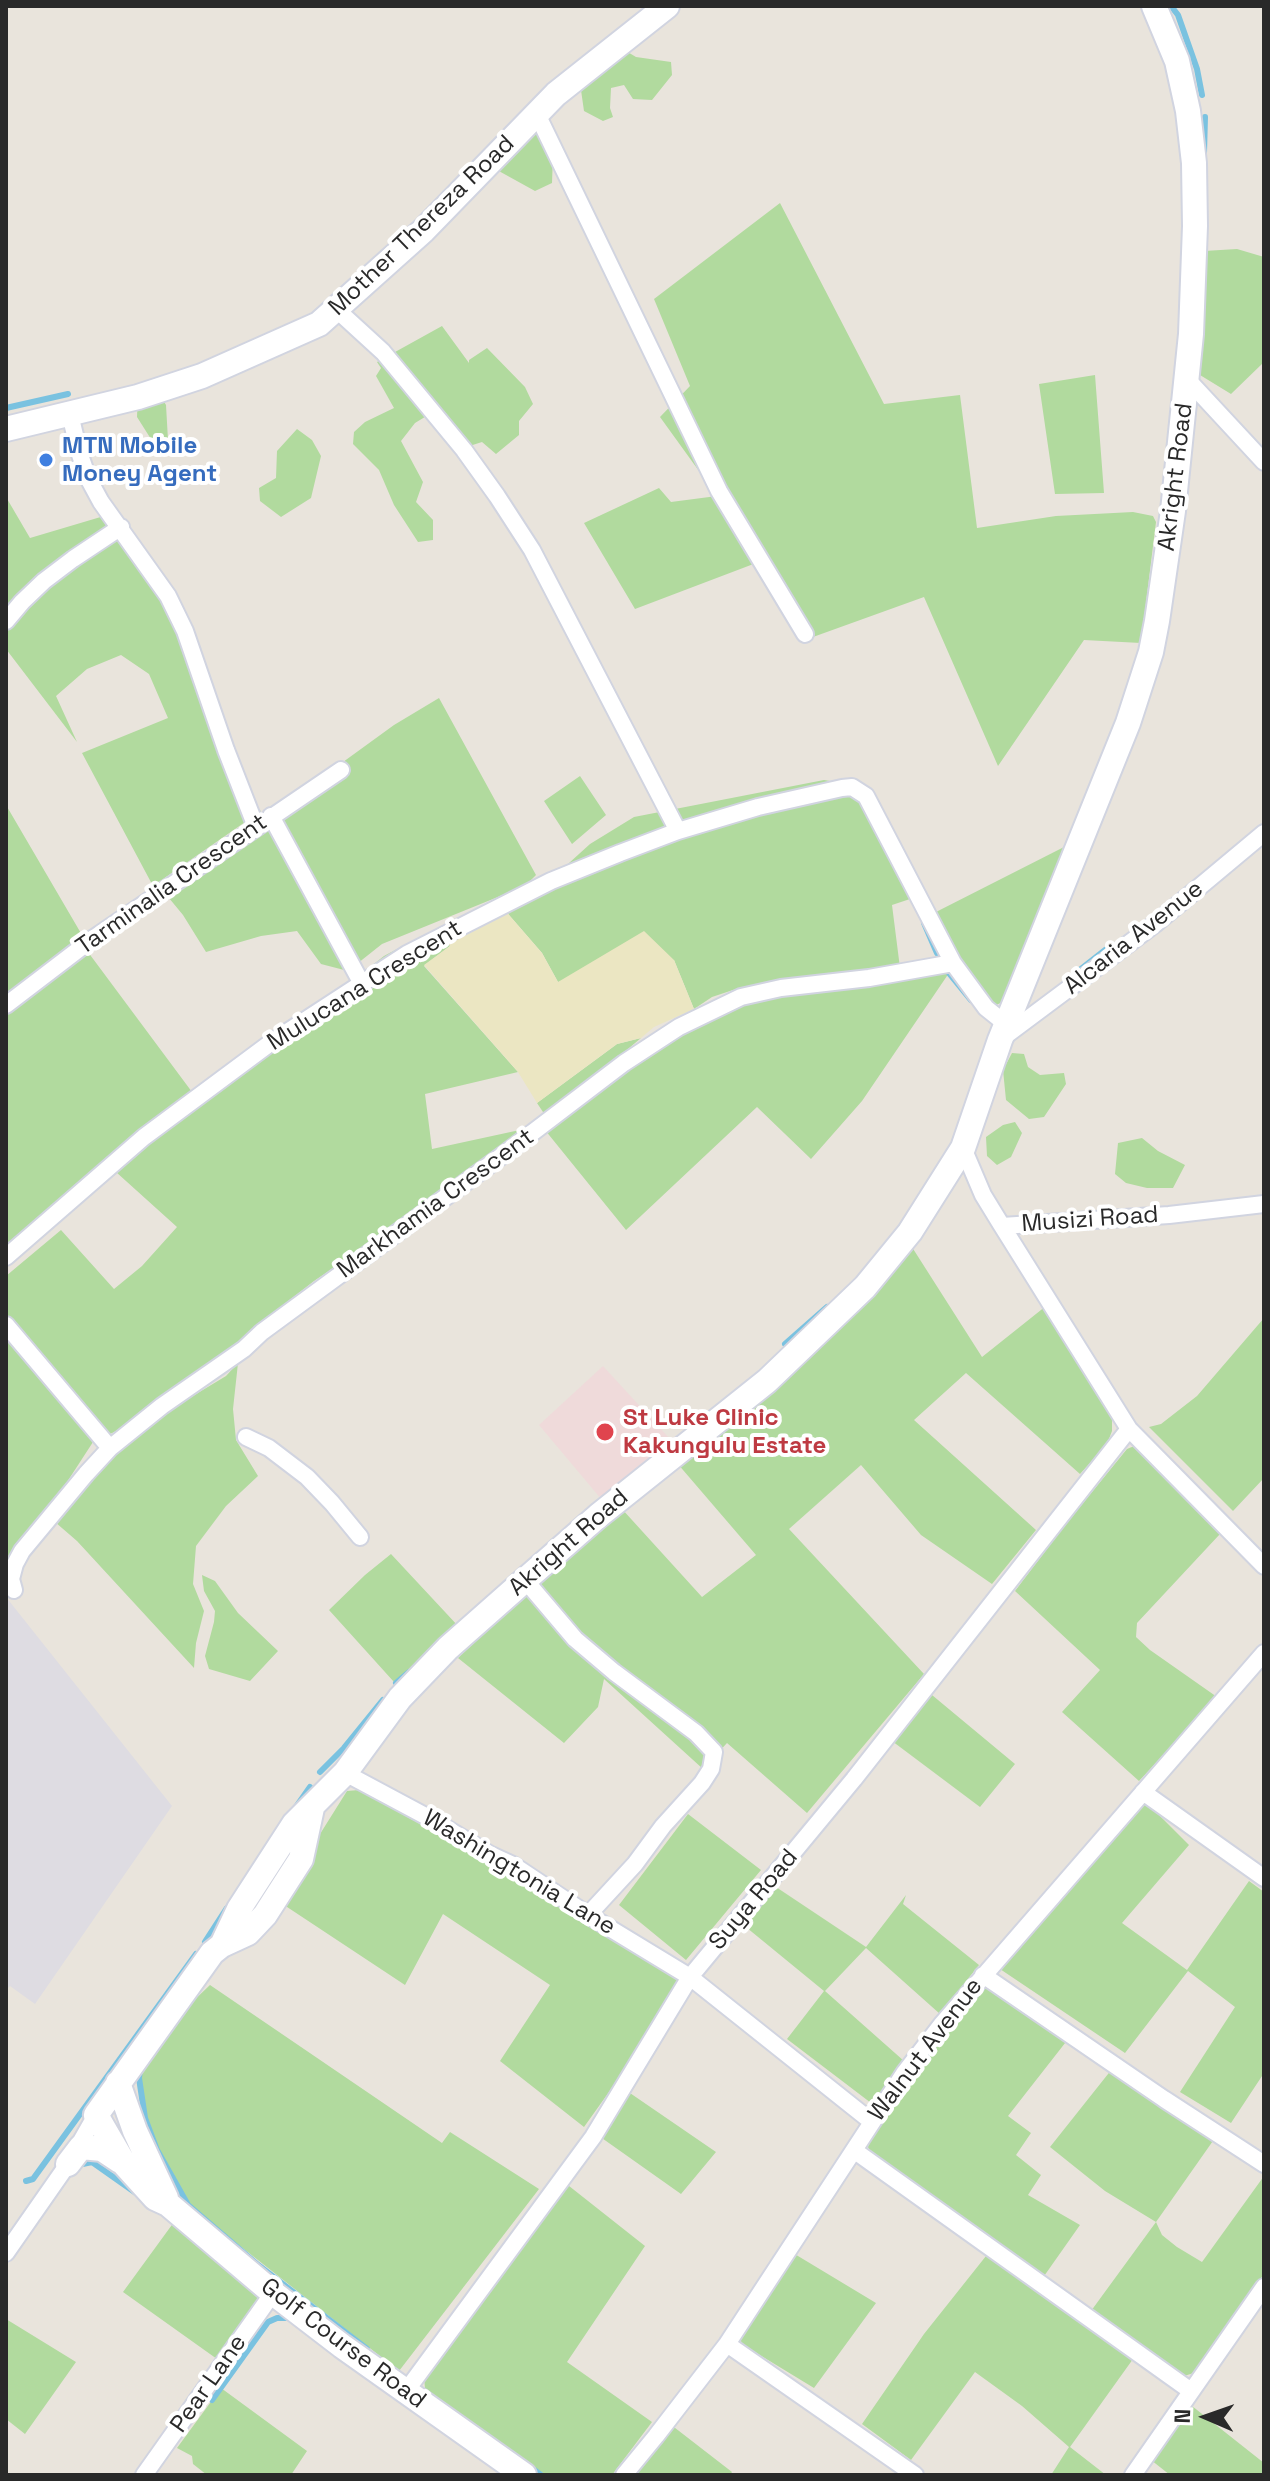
<!DOCTYPE html>
<style>
body{margin:0}
#map{position:relative;width:1270px;height:2481px;overflow:hidden;background:#e9e4dc;font-family:"Space Grotesk",sans-serif}
canvas{display:block}
.frame{position:absolute;inset:0;border:8px solid #292929;pointer-events:none}
.north{position:absolute;left:1166px;top:2377px;width:80px;height:80px;-webkit-text-stroke:6px #fff;paint-order:stroke;rotate:272deg;font-size:22px;font-weight:700;line-height:32px;text-align:center;color:#292929}
.north::after{content:'';display:block;margin:auto;width:28px;height:36px;background:#292929;clip-path:polygon(50% 0,100% 100%,50% 72%,0 100%)}
</style>
<div id="map">
<canvas width="1270" height="2481"></canvas>
<div class="frame"></div>
<div class="north">N</div>
</div>
<script>
const ctx = document.querySelector('canvas').getContext('2d');
ctx.lineJoin = 'round';
function paint(path, color) { ctx.fillStyle = color; ctx.fill(path, 'evenodd'); }
const shape = rows => new Path2D(rows.map(r => 'M' + r).join(''));
function stroke(path, color, width, dash) { ctx.strokeStyle = color; ctx.lineWidth = width; ctx.lineCap = dash ? 'butt' : 'round'; ctx.setLineDash(dash || []); ctx.stroke(path); }
function drawText(font, color, halo, rows, align = 'center') {
  ctx.font = font + ' "Space Grotesk",sans-serif'; ctx.lineWidth = 8; ctx.setLineDash([]); ctx.textBaseline = 'middle'; ctx.strokeStyle = halo; ctx.fillStyle = color; for (const [text, x, y, turn = 0] of rows) {
    ctx.save(); ctx.translate(x, y); ctx.rotate((+turn || 0) * Math.PI / 180); ctx.textAlign = isNaN(turn) ? turn : align; if (halo) ctx.strokeText(text, 0, 0); ctx.fillText(text, 0, 0); ctx.restore();
  }
}
paint(shape([
 [6,1597,172,1806,35,2004,10,1986,6,1990]
]), '#dedce2');
paint(shape([
 [603,1366,671,1440,602,1500,539,1425]
]), '#efdada');
paint(shape([
 [611,42,636,57,671,62,672,75,652,100,633,99,624,85,611,88,610,108,613,117,603,121,584,111,579,76],
 [539,132,553,155,552,183,535,191,497,170,514,134],
 [780,203,884,404,960,395,977,528,1056,516,1133,512,1153,516,1156,522,1141,643,1084,640,998,766,924,597,813,637,790,607,764,560,635,609,584,523,659,488,671,502,717,496,660,417,690,386,654,299],
 [1237,249,1264,257,1264,362,1231,394,1200,375,1204,251],
 [442,326,469,363,469,360,487,348,525,387,533,404,519,421,519,435,496,454,482,442,457,450,433,412,415,423,401,441,423,482,416,502,433,520,433,540,418,542,394,505,379,470,353,444,354,432,365,422,394,408,376,376,381,368,377,362],
 [1095,375,1104,493,1055,494,1039,384],
 [155,387,166,405,168,440,156,447,137,417,138,392],
 [297,429,312,440,321,456,311,498,281,517,260,501,259,488,276,478,277,451],
 [6,497,30,538,104,516,167,592,248,803,261,811,153,886,82,753,168,718,149,674,121,655,87,669,56,696,77,742,6,649],
 [439,698,536,875,525,886,382,944,348,971,321,964,297,931,261,936,206,952,183,915,164,892,394,725],
 [580,776,606,815,572,844,544,801],
 [824,780,849,784,861,795,913,898,892,905,900,968,778,982,733,990,712,997,694,1009,674,960,558,982,542,953,503,908,536,893,590,844,634,817],
 [6,805,82,935,91,940,6,1000],
 [1064,847,1003,1002,996,1005,989,1002,953,954,934,913],
 [443,933,450,946,424,966,518,1072,425,1094,432,1149,529,1128,411,1215,314,1281,260,1323,222,1367,131,1424,93,1442,6,1576,6,1276,61,1230,114,1289,142,1266,177,1227,116,1172,136,1150,384,956,397,949],
 [85,948,192,1092,6,1256,6,1016],
 [949,973,862,1101,811,1159,757,1107,626,1230,545,1130,657,1039,729,1010,783,994],
 [641,1038,591,1080,545,1115,537,1103,617,1044],
 [1012,1053,1024,1054,1028,1067,1040,1075,1064,1073,1066,1084,1044,1117,1029,1119,1006,1100,1003,1070],
 [1015,1122,1022,1133,1011,1157,997,1165,987,1156,986,1137,1003,1125],
 [1142,1138,1158,1151,1185,1165,1173,1188,1147,1188,1126,1183,1115,1174,1118,1143],
 [910,1244,982,1357,1046,1306,1112,1412,1112,1431,1107,1444,1080,1474,966,1373,914,1420,1036,1530,992,1584,921,1535,861,1465,789,1529,924,1674,807,1813,727,1743,703,1769,604,1679,598,1707,564,1743,458,1658,563,1560,622,1509,702,1597,756,1555,677,1463],
 [1264,1318,1264,1478,1233,1511,1149,1427,1161,1424,1197,1396],
 [238,1363,233,1409,236,1440,258,1476,226,1506,196,1546,193,1584,204,1611,196,1643,194,1668,77,1541,55,1522,114,1450,178,1405,226,1376],
 [1139,1444,1220,1534,1137,1623,1136,1637,1150,1650,1217,1697,1139,1781,1062,1712,1100,1670,1015,1591,1066,1524,1127,1449],
 [391,1554,459,1627,394,1682,329,1610,365,1575],
 [202,1575,215,1581,238,1613,278,1651,250,1681,209,1669,205,1656,214,1622,215,1611,204,1591],
 [932,1695,1015,1764,980,1807,892,1741],
 [359,1790,474,1854,599,1916,683,1981,639,2050,584,2127,500,2061,550,1985,443,1914,405,1985,278,1901,347,1791],
 [1146,1802,1189,1845,1122,1923,1187,1970,1249,1881,1264,1892,1264,2073,1231,2123,1180,2092,1235,2007,1188,1971,1125,2053,1000,1969,1002,1961],
 [688,1814,761,1870,686,1960,619,1905],
 [773,1885,866,1947,906,1895,903,1904,979,1965,940,2014,866,1948,825,1991,904,2061,875,2106,787,2039,824,1991,741,1923],
 [985,1980,1069,2038,1008,2116,1031,2133,1016,2155,1041,2175,1028,2195,1080,2225,1042,2279,871,2154,868,2147,875,2130,924,2055],
 [210,1985,442,2143,450,2132,539,2189,399,2371,188,2205,149,2137,140,2093,138,2072,186,2008],
 [1112,2069,1215,2138,1156,2222,1162,2235,1177,2247,1202,2262,1264,2176,1264,2274,1197,2372,1184,2376,1091,2311,1156,2222,1105,2191,1050,2147],
 [627,2091,716,2152,681,2194,599,2136],
 [564,2182,645,2246,567,2362,652,2422,612,2475,546,2475,466,2420,425,2389,424,2376,481,2303],
 [174,2222,259,2296,258,2304,217,2359,123,2292],
 [793,2253,876,2303,814,2388,745,2346,738,2338],
 [986,2256,1036,2287,1133,2359,1070,2447,1106,2475,1051,2475,1069,2447,1022,2406,975,2372,911,2460,862,2424,924,2334],
 [6,2319,76,2362,25,2434,6,2419],
 [221,2388,307,2451,291,2475,207,2475,193,2464,192,2456,177,2448],
 [1192,2406,1264,2463,1264,2475,1170,2475,1151,2460],
 [670,2424,732,2472,730,2475,630,2475]
]), '#b1da9e');
paint(shape([
 [503,908,542,953,558,982,644,931,674,960,694,1009,654,1027,641,1038,617,1044,537,1103,518,1072,424,965,450,946,443,933]
]), '#ebe6c2');
stroke(shape([
 [1171,6,1178,15,1197,69,1202,95],
 [1204,153,1205,117],
 [6,408,68,394],
 [924,923,937,953],
 [1077,972,1105,950],
 [949,973,971,1000],
 [785,1344,827,1307],
 [396,1683,409,1672],
 [320,1772,344,1748,383,1700],
 [296,1807,310,1787],
 [205,1942,227,1908],
 [140,2069,139,2078,145,2118,157,2150,188,2205,258,2265,367,2349],
 [78,2165,92,2162,136,2193],
 [26,2181,33,2179,196,1954],
 [212,2400,268,2322,277,2318,288,2318],
 [530,2467,541,2475]
]), '#7ac2e0', 6);
const street = shape([
 [537,114,719,491,805,634],
 [336,309,383,352,464,450,497,496,532,550,678,831],
 [1187,379,1264,462],
 [70,414,79,452,88,478,101,502,168,596,185,631,226,750,256,827],
 [6,621,22,602,44,581,73,559,121,527],
 [271,816,362,984],
 [6,1005,91,940,341,770],
 [1001,1039,1155,924,1264,833],
 [963,1148,983,1195,1002,1226,1169,1215,1264,1204],
 [1002,1226,1129,1429,1264,1566],
 [6,1257,144,1137,269,1044,407,954,551,881,620,853,678,831,758,807,842,788,852,787,866,796,953,963,986,1008,1006,1024],
 [6,1325,110,1448],
 [246,1437,269,1448,307,1477,332,1503,360,1537],
 [525,1580,575,1639,614,1672,696,1733,714,1752,711,1769,702,1783,663,1826,635,1864,588,1915],
 [14,1590,11,1579,15,1564,22,1551,86,1474,110,1448,162,1406,244,1349,262,1332,507,1152,624,1063,679,1027,741,997,781,988,869,978,953,963],
 [345,1773,431,1819,489,1854,513,1865,588,1915,690,1977,872,2122],
 [1143,1792,1264,1878],
 [983,1975,1164,2099,1264,2164],
 [855,2151,1191,2391],
 [6,2253,68,2164,96,2115],
 [727,2344,915,2475],
 [406,2391,593,2137,690,1977,854,1779,1129,1429],
 [144,2475,273,2293],
 [624,2475,656,2436,727,2344,905,2072,941,2025,1264,1653],
 [1133,2475,1264,2287]
]);
const secondary = shape([
 [6,429,138,397,202,376,319,324,424,230,556,94,667,6],
 [312,1808,301,1859,265,1915,248,1933,222,1945,212,1953,96,2115,125,2165,155,2198,168,2204,273,2293,342,2346,524,2475],
 [222,1945,239,1909,294,1824,345,1773,400,1698,448,1648,525,1580,598,1516,767,1381,865,1287,910,1232,963,1148,1000,1040,1128,723,1151,652,1157,621,1173,511,1191,334,1195,226,1194,163,1188,111,1177,61,1154,6],
 [118,2083,135,2131,166,2198],
 [68,2164,81,2147,102,2149,120,2161]
]);
stroke(street, '#d1d4e0', 20);
stroke(secondary, '#d1d4e0', 28);
stroke(street, '#fff', 16);
stroke(secondary, '#fff', 24);
for (const [x, y, r, color] of [
 [46,460,8,"#3f7fe0"],
 [605,1432,10,"#e0444e"]
]) { const dot = new Path2D(); dot.arc(x, y, r, 0, 2 * Math.PI); ctx.fillStyle = color; ctx.fill(dot); stroke(dot, '#fff', 3); }
drawText('24px', '#292929', '#fff', [
 ["Mother Thereza Road",422,226,-44],
 ["Akright Road",1176,477,-83],
 ["Tarminalia Crescent",172,885,-35],
 ["Alcaria Avenue",1134,938,-38],
 ["Mulucana Crescent",365,986,-32],
 ["Markhamia Crescent",436,1204,-36],
 ["Musizi Road",1090,1220,-4],
 ["Akright Road",569,1543,-41],
 ["Washingtonia Lane",519,1873,31],
 ["Suya Road",754,1900,-50],
 ["Walnut Avenue",926,2050,-53],
 ["Golf Course Road",343,2344,37],
 ["Pear Lane",209,2384,-55]
]);
drawText('bold 24px', '#366cbe', '#fff', [
 ["MTN Mobile",62,446],
 ["Money Agent",62,474]
], 'left');
drawText('bold 24px', '#be3a42', '#fff', [
 ["St Luke Clinic",623,1418],
 ["Kakungulu Estate",623,1446]
], 'left');
</script>
